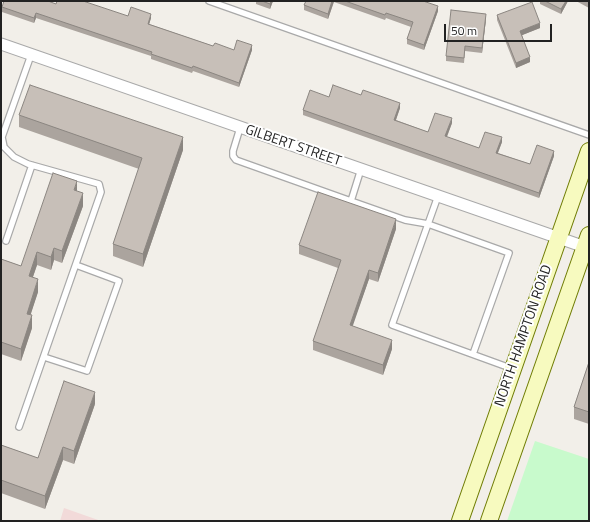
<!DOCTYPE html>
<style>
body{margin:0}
#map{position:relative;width:590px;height:522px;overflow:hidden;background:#f2efe9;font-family:"Titillium Web",sans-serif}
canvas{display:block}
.frame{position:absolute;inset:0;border:2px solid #222;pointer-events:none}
.scale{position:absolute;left:444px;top:24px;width:108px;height:18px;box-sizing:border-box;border:2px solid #222;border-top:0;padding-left:5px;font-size:12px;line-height:14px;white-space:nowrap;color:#222;-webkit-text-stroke:3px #fff;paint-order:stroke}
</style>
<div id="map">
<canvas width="590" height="522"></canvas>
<div class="frame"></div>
<div class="scale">50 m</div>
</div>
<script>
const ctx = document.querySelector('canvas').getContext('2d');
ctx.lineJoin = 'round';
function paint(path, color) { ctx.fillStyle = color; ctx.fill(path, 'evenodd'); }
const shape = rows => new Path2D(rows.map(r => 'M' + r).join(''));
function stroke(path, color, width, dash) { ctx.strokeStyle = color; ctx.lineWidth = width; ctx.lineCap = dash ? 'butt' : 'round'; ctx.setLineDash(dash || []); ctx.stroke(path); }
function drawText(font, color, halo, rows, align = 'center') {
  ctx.font = font + ' "Titillium Web",sans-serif'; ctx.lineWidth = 4; ctx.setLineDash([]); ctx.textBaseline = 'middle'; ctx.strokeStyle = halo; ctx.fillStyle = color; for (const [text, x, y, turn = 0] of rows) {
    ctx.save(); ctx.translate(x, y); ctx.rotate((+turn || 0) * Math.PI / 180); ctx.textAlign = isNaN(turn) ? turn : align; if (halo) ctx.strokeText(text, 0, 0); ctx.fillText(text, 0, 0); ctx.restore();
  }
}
paint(shape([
 [64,508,101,521,60,521]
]), '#f2dad9');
paint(shape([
 [535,441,589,459,589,521,507,521]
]), '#c8facc');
const service = shape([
 [209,1,589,135],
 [240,128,233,151,233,156,236,160,351,201,361,169],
 [438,196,392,325,513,369],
 [351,201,405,220,428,224,509,253,473,354],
 [6,241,32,165],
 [44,357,87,371,119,281,76,265],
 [19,427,101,192,99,184,28,164,14,157,4,147,2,137,31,55]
]);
const minor = shape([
 [1,44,585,247]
]);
const secondary = shape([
 [460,521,589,151],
 [489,521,589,235]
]);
stroke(service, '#a9a9a9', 8);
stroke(minor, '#a9a9a9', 13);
stroke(secondary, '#707d05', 18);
stroke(service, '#fff', 5.5);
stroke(minor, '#fff', 11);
stroke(secondary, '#f7fabf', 16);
paint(shape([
 [256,1,273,1,270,9,256,4],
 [306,1,423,1,438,11,424,50,407,44,407,39,411,27,386,18,385,20,334,2,328,19,304,10,304,5],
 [540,1,568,1,561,14,540,4],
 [576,1,589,1,589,8],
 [56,4,128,16,151,18,149,24,213,46,234,50,252,50,239,87,193,71,192,73,151,59,151,56,36,18,34,23,2,12,2,7],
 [497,15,540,28,522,35,530,62,516,68,497,20],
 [486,19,482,53,465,51,464,63,446,61,446,56],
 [400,108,396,120,428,132,452,123,447,137,479,148,502,142,498,153,530,164,554,156,539,198,303,115,303,110],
 [19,115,183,150,143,267,113,256,113,244,139,169,19,127],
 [77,191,83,206,62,263,54,260,51,270,37,265,33,277,38,292,30,315,32,328,21,361,1,354,1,259,21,266],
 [396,229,378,282,369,279,352,326,392,349,383,375,313,350,313,341,338,268,299,254,299,245],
 [589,362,589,424,574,419,574,407],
 [95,404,74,464,63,460,45,509,1,493,1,445,38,458]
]), '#aba49e');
paint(shape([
 [271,1,273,1,270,9,270,4],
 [332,1,334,1,328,19,328,14],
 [566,1,568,1,561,14,561,9],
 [438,6,438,11,424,50,424,45],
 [36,13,36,18,34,23,34,18],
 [151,14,151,18,148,28,148,24],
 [486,14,486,19,482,53,482,48],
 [540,23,540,28,520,36,520,31],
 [252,45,252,50,239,87,239,83],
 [530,57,530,62,516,68,516,63],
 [400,103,400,108,394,125,394,120],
 [452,118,452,123,445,141,445,136],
 [183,137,183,150,143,267,143,254],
 [502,137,502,142,496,157,496,153],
 [554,151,554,156,539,198,539,193],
 [77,181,77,194,74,190],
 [83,193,83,206,62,263,62,251],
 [396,219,396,229,378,282,378,273],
 [54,248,54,260,51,270,51,257],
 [37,252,37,265,29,288,29,276],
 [369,270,369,279,350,334,350,325],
 [38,279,38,292,27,326,27,314],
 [32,315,32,328,21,361,21,349],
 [392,340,392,349,383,375,383,365],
 [95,392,95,404,74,464,74,451],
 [63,447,63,460,45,509,45,496]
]), '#8b8681');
const building = shape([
 [4,1,48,1,56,4,57,1,83,1,128,16,131,7,151,14,148,24,213,46,215,43,234,50,237,40,252,45,239,83,193,66,192,68,151,54,152,52,36,13,34,18,2,7,4,1],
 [262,1,271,1,270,4,262,1],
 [306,1,332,1,328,14,304,5,306,1],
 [345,1,423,1,438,6,424,45,407,39,413,22,386,13,385,15,345,1],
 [545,1,566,1,561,9,545,1],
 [532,2,540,23,520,31,530,57,516,63,497,15,532,2],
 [451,10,486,14,482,48,465,46,464,58,446,56,451,10],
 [30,85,183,137,143,254,113,244,142,158,19,115,30,85],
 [333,85,361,95,363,90,400,103,394,120,428,132,435,113,452,118,445,136,479,148,485,132,502,137,496,153,530,164,537,145,554,151,539,193,303,110,310,90,329,97,333,85],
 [53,173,77,181,74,190,83,193,62,251,54,248,51,257,37,252,29,276,38,279,27,314,32,315,21,349,1,342,1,259,21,266,53,173],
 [318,192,396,219,378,273,369,270,350,325,392,340,383,365,313,341,341,260,299,245,318,192],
 [589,362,589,412,574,407,589,362],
 [64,381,95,392,74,451,63,447,45,496,1,480,1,445,38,458,64,381]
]);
paint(building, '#c7bfb8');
stroke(building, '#8b8681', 1);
drawText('14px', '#222', '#fff', [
 ["GILBERT STREET",293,146,19],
 ["NORTH HAMPTON ROAD",524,336,-71]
]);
</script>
